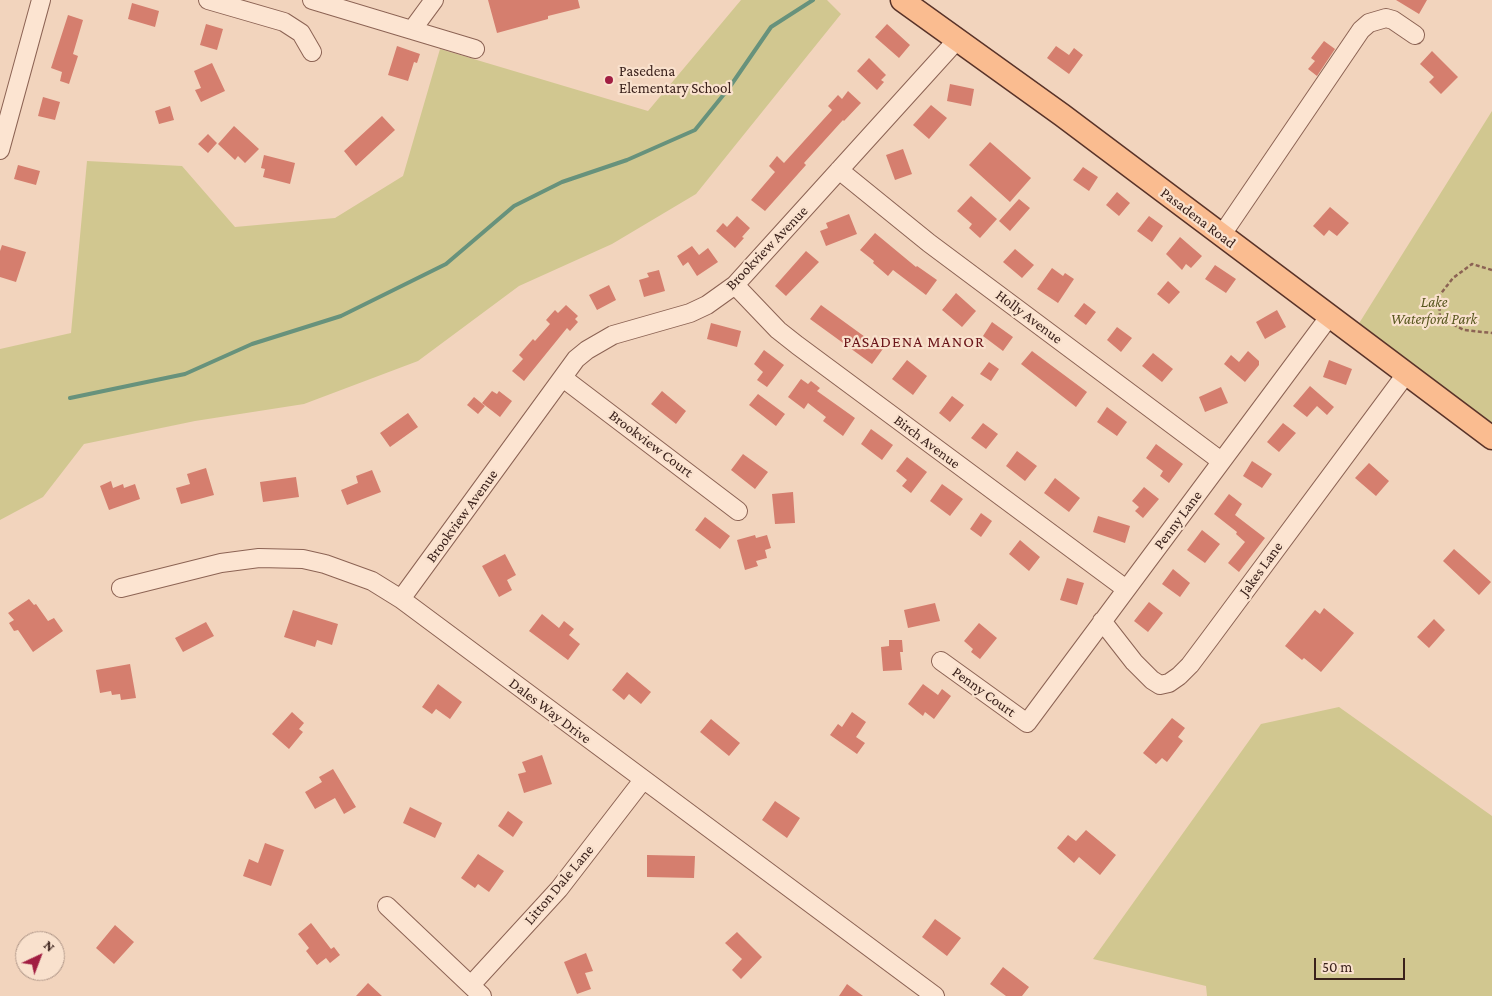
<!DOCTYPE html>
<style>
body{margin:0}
#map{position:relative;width:1492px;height:996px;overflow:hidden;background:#f2d4bd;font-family:"Crimson Pro",serif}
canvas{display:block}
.north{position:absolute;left:15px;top:931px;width:50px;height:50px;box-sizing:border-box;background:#f9e1cd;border:1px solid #ad9486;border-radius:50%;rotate:43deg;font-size:14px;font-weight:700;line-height:20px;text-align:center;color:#3a211b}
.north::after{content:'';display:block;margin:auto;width:18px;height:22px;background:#a11e42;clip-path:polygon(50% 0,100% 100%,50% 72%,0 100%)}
.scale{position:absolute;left:1314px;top:958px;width:91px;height:22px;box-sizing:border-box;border:2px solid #3a211b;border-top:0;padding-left:6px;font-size:15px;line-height:18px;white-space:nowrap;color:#3a211b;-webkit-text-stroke:4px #f9e1cd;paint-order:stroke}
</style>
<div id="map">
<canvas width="1492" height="996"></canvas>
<div class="north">N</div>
<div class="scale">50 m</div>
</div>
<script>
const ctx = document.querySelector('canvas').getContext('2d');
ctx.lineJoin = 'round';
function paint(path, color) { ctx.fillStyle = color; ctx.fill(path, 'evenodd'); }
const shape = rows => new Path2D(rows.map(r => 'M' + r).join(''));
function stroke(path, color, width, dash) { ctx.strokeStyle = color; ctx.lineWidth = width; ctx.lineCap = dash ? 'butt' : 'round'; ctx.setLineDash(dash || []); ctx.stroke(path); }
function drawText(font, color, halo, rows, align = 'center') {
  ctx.font = font + ' "Crimson Pro",serif'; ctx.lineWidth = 4.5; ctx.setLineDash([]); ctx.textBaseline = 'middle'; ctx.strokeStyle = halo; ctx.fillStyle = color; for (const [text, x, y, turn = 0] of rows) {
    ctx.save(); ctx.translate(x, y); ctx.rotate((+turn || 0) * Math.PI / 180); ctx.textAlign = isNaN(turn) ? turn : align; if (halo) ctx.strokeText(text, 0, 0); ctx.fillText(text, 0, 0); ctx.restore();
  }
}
paint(shape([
 [741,0,827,0,841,14,696,194,612,244,519,286,418,361,304,404,195,421,84,444,43,497,0,520,0,349,71,333,87,161,182,166,235,227,335,218,403,176,440,49,648,111],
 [1492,111,1492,425,1358,325],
 [1339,707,1492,816,1492,996,1207,996,1206,986,1093,959,1261,724]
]), '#d1c790');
stroke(shape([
 [70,398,185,374,252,344,341,316,446,264,514,206,562,182,627,160,695,130,729,88,771,27,813,0]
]), '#67927c', 4);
paint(shape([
 [488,0,578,0,580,8,548,16,548,19,497,33],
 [1396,0,1427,0,1419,14],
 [132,3,159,11,155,27,128,19],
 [68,15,83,20,73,54,78,56,69,84,60,81,62,72,51,68],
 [206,24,223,29,217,50,200,45],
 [887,24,910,45,899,58,875,37],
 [1324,41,1335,49,1317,76,1308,69,1315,61,1311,58],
 [397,46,420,54,417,63,414,62,408,81,388,75],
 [1056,46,1069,55,1074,48,1083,55,1069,74,1047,58],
 [1432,51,1458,77,1441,94,1429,82,1434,77,1420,64],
 [869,58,886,75,881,80,884,82,877,90,857,71],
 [212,63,225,91,201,102,195,90,201,88,194,71],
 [950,84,974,89,971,106,947,101],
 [848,91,861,103,844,121,843,120,804,163,806,165,765,211,751,200,775,172,769,166,777,156,784,163,832,110,828,106,838,95,842,99],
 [43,97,60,102,55,120,38,116],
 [931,105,947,118,929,139,913,125],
 [170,106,174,120,159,124,155,111],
 [382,116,395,130,356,166,344,151],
 [234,126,259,149,245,163,238,156,235,160,218,144],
 [208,134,217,143,208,153,198,144],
 [990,142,1031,178,1010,202,969,165],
 [903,149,912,174,895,180,886,155],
 [264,155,295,163,290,184,263,177,265,169,261,168],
 [18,165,40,171,36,185,14,179],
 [1083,167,1098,177,1089,191,1073,180],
 [1117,192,1130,203,1119,216,1106,205],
 [971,196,997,219,980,238,969,228,972,224,957,211],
 [1019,199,1030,208,1010,231,999,221],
 [1330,207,1349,223,1337,236,1329,230,1324,236,1313,226],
 [849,214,857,234,826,246,820,231,828,228,826,223],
 [737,216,750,228,742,237,744,238,735,248,716,231,723,223,727,227],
 [1149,216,1163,226,1152,242,1137,231],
 [875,233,916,267,917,266,937,280,926,295,893,270,888,276,873,263,874,261,860,250],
 [1180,237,1202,256,1191,268,1186,264,1182,270,1166,254],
 [2,245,26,252,16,282,0,277,0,251],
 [692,246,699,255,708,248,718,262,697,276,688,262,683,266,677,256],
 [1015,249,1034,265,1022,278,1003,262],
 [806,251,819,262,786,296,775,286],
 [1215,265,1236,279,1226,293,1205,279],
 [1052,268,1063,276,1065,273,1074,279,1058,303,1037,289],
 [659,270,665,291,644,297,639,280,649,277,647,273],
 [1168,281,1180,292,1169,304,1157,294],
 [609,285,616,300,597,310,589,295],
 [956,293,976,311,962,327,942,310],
 [1084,303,1096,312,1086,325,1074,316],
 [566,305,578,316,575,319,578,322,570,331,567,328,524,381,512,371,523,359,519,355,533,339,535,341,550,324,546,320,555,310,558,313],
 [821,305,872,342,874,338,885,346,872,364,810,319],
 [1277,310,1286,327,1265,339,1256,322],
 [992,322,1013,337,1003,351,983,336],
 [711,323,741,331,737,347,707,339],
 [1117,327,1132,338,1121,352,1107,340],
 [764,350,784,365,767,387,757,380,763,372,754,364],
 [1032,351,1087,392,1076,407,1021,364],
 [1248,351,1259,361,1259,365,1245,382,1224,364,1231,355,1239,362],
 [1153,353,1173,369,1162,382,1142,366],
 [907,360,927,376,913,395,892,379],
 [1329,360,1352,369,1346,385,1323,377],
 [989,362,999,369,991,381,980,374],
 [801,379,808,384,811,381,820,388,817,391,855,418,843,436,823,421,826,417,808,403,804,409,788,397],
 [1310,386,1334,407,1327,415,1317,406,1307,417,1293,406],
 [1221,387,1228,403,1205,412,1199,397],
 [492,391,497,394,499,391,512,401,500,417,482,403],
 [662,391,686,411,676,424,651,404],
 [758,394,785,414,776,426,749,405],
 [952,396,964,405,950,422,939,413],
 [474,397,485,406,478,414,467,405],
 [1107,407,1127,422,1117,436,1097,422],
 [408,413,418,427,390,447,380,433],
 [983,423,998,434,986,449,971,438],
 [1283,423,1296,433,1279,452,1267,442],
 [871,429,893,445,882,460,861,444],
 [1156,444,1183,464,1169,483,1160,476,1163,471,1146,458],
 [1017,451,1037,466,1025,481,1006,466],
 [743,454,768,472,755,489,731,470],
 [907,457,927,472,911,493,902,486,907,480,896,471],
 [1252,461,1272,474,1262,488,1243,476],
 [1369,463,1389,481,1376,496,1355,478],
 [206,468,214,495,181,504,176,488,190,484,187,474],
 [372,470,381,492,347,505,341,490,358,483,356,476],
 [296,477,299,497,263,502,260,482],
 [1055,478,1080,498,1069,512,1044,493],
 [111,481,113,488,123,484,124,488,135,484,140,499,109,510,100,486],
 [942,484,963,499,950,516,930,501],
 [1144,487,1159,499,1143,518,1135,511,1139,507,1132,501],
 [793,492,795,523,775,524,772,494],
 [1229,494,1242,504,1235,515,1265,538,1239,572,1228,563,1245,542,1236,534,1237,532,1214,514],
 [981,513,992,521,981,537,970,529],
 [1098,516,1130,526,1125,543,1093,532],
 [705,517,730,536,720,549,695,530],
 [1202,530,1220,544,1205,563,1187,550],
 [755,535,756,538,767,535,771,548,765,550,767,558,756,561,758,566,745,570,737,540],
 [1020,540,1040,557,1029,571,1009,554],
 [1454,549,1491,582,1479,595,1443,561],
 [505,554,516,575,507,580,512,590,499,597,482,566],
 [1173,569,1190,583,1180,597,1162,584],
 [1067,578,1084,583,1077,605,1060,600],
 [29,599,34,605,36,604,48,621,54,618,63,631,33,652,18,630,14,631,9,623,14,620,8,613],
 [1149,602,1163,613,1148,632,1134,621],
 [935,603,940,621,908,628,904,610],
 [1324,608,1354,633,1321,672,1304,658,1302,660,1285,646,1315,610,1320,614],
 [293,610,338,624,332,645,317,640,315,647,284,637],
 [542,614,559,628,564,621,574,629,569,635,580,644,568,660,529,631],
 [1434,619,1445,630,1429,648,1417,637],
 [206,622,214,636,183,652,175,638],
 [979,623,997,638,980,659,971,652,973,649,964,641],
 [889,640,902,640,903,652,900,652,902,670,883,671,881,647,889,646],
 [130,664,136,698,121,700,120,694,112,695,111,691,100,693,96,670],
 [627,672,651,692,641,704,629,694,624,700,612,690],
 [438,684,462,702,450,719,436,709,432,714,422,707],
 [923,684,938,695,942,689,951,696,934,719,925,712,923,716,908,704],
 [292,712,304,723,299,729,303,732,289,749,272,734],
 [852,712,866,722,856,737,865,743,857,754,830,735,838,724,842,727],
 [1172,718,1185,728,1178,737,1183,741,1167,762,1162,758,1156,764,1143,753],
 [711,719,740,743,729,756,700,732],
 [542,755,552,784,524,793,518,774,526,772,522,762],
 [333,769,356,807,344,814,335,798,315,809,305,792,322,782,319,777],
 [775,801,800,818,787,838,762,820],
 [410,807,442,823,435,838,403,823],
 [508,811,523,822,513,837,498,826],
 [1086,830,1116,855,1100,875,1079,857,1074,863,1057,848,1068,835,1076,841],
 [265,843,284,850,271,886,243,876,249,859,258,863],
 [478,854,504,871,489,892,478,884,475,888,461,878],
 [647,855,695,856,694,878,647,877],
 [935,919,961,938,947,956,922,937],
 [311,923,331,949,334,947,340,955,330,963,326,958,317,965,306,951,309,948,298,934],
 [115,925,134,942,114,964,96,948],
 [737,932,762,957,741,979,732,970,742,959,725,943],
 [586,953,593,971,585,973,591,989,577,994,564,962],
 [1003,967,1029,987,1022,996,1006,996,990,984],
 [368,983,382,996,356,996],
 [847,984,863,996,839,996]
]), '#d57e6e');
const minor = shape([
 [208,0,284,22,301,33,312,52],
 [312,0,475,49],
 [412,30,434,0],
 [0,150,41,0],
 [839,170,929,243,1221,461],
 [1221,236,1361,30,1369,23,1386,18,1393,20,1415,35],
 [735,285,778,330,797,345,1126,589],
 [563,378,738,511],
 [121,588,221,563,259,558,303,559,325,564,372,581,401,599,935,996],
 [401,599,576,359,587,350,613,335,690,313,707,305,735,285,957,40],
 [1102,621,1134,662,1152,680,1160,685,1169,683,1179,676,1190,665,1211,637,1406,374],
 [941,661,1027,723,1329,317],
 [387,906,482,996],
 [471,985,559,889,643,780]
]);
const major = shape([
 [902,0,1062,115,1492,438]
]);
stroke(minor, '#8c6354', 20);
stroke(major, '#593329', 25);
stroke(shape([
 [1492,270,1472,264,1453,278,1439,296,1440,318,1464,330,1492,333]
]), '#8c6354', 2.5, [4, 2.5]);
stroke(minor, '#fce4d1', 18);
stroke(major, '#fabc90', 22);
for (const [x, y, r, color] of [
 [609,80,5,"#a11e42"]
]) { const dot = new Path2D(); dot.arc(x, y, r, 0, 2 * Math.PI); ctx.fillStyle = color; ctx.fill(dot); stroke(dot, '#f9e1cd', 2); }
drawText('15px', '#3a211b', '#f9e1cd', [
 ["Pasedena",619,71],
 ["Elementary School",619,88]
], 'left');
drawText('15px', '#3a211b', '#f9e1cd', [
 ["Pasadena Road",1198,218,37],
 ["Brookview Avenue",767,248,-46],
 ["Holly Avenue",1029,317,37],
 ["Birch Avenue",927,442,37],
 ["Brookview Court",651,444,37],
 ["Brookview Avenue",462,516,-54],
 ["Penny Lane",1178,520,-53],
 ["Jakes Lane",1261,569,-54],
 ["Penny Court",984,692,36],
 ["Dales Way Drive",550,711,37],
 ["Litton Dale Lane",559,885,-50]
]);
drawText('italic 15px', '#58571f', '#f9e1cd', [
 ["Lake",1434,302],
 ["Waterford Park",1434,319]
]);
ctx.letterSpacing = '1px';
drawText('16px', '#6b151a', '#f9e1cd', [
 ["PASADENA MANOR",914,342]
]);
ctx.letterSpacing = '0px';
</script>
